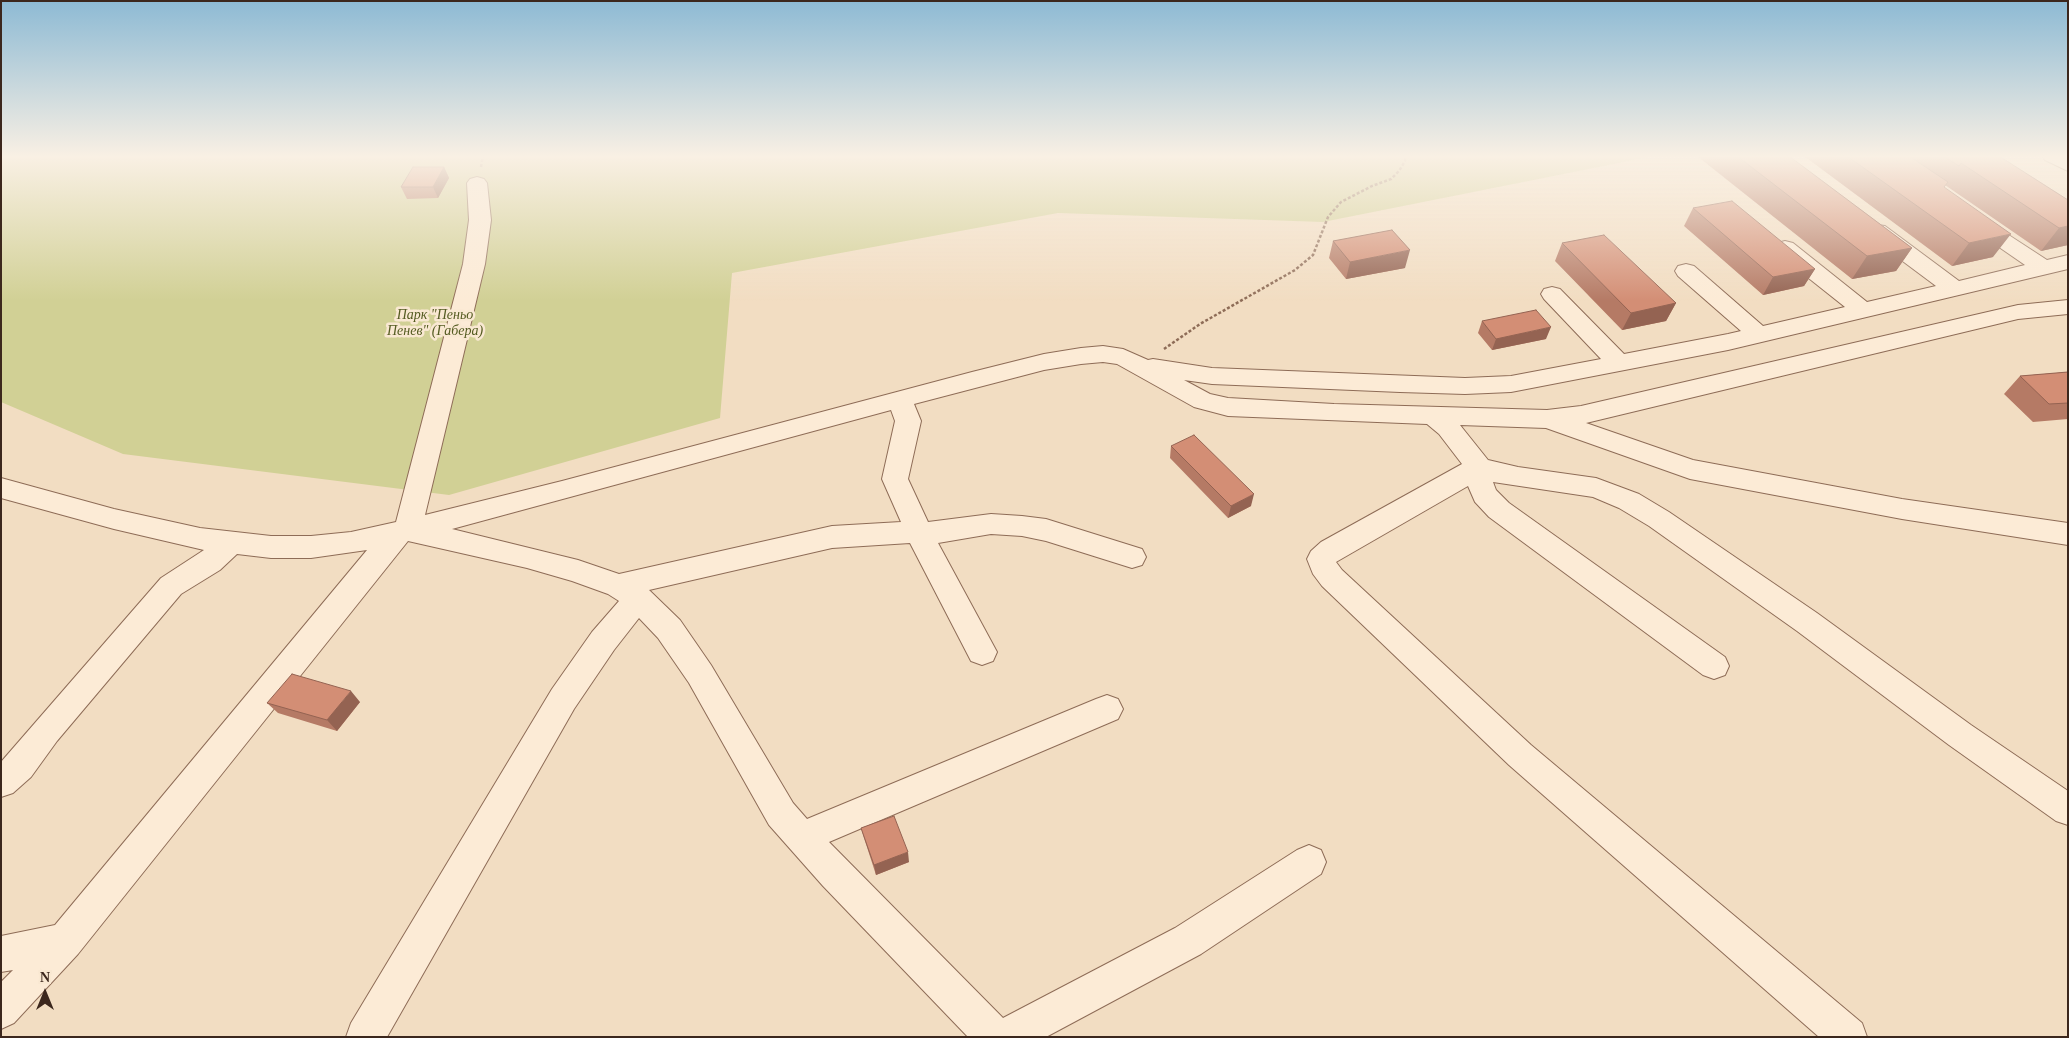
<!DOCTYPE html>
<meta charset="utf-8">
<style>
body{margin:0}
#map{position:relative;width:2069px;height:1038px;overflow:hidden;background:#f2ddc2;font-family:"Times New Roman",serif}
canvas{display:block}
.frame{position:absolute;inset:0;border:2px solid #3c271d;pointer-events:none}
.north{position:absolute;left:20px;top:968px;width:50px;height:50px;-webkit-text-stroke:4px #f9e8d2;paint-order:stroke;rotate:0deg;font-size:14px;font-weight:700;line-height:20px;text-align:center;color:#3c271d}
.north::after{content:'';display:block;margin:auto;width:18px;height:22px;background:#3c271d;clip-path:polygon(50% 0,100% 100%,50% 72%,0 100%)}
</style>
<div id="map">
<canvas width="2069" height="1038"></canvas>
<div class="frame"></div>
<div class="north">N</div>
</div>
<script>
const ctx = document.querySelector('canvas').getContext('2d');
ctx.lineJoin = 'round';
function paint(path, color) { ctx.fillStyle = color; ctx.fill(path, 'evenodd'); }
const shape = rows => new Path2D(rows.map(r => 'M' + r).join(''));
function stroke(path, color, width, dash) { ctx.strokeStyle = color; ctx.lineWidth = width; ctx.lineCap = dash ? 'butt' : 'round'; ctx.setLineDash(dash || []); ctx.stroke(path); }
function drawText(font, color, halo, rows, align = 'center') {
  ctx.font = font + ' "Times New Roman",serif'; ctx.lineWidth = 5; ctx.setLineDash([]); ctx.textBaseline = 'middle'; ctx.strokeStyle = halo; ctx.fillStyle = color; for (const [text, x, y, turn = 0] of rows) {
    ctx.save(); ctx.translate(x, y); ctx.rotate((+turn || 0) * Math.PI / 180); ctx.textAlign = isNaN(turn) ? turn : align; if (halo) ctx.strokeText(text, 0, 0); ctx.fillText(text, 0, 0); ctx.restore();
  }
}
paint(shape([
 [1,156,1654,156,1323,222,1058,213,732,273,720,418,449,495,123,454,1,402]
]), '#d1d095');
const minor = shape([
 [2042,156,2068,157,2068,171,2045,160,2042,156],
 [477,177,484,179,487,183,491,220,485,264,425,515,562,481,972,372,1044,354,1081,348,1103,346,1123,349,1148,360,1153,359,1212,368,1465,378,1511,376,1601,359,1544,299,1541,294,1544,289,1552,287,1560,289,1624,354,1728,334,1741,331,1678,276,1675,271,1678,266,1686,264,1694,266,1763,326,1845,307,1777,253,1774,248,1777,243,1785,241,1793,243,1867,302,1936,286,1869,236,1866,231,1869,226,1877,225,1885,226,1959,281,2025,265,1967,225,1963,221,1967,217,1974,215,1981,217,2047,260,2068,255,2068,269,1728,350,1511,392,1465,394,1400,392,1212,384,1184,380,1210,394,1228,398,1334,404,1547,410,1581,406,2018,305,2068,300,2068,314,2018,319,1586,423,1693,460,1902,499,2068,523,2068,545,1902,519,1690,479,1546,428,1460,425,1488,460,1518,467,1596,478,1639,494,1669,512,1817,613,1971,725,2068,791,2068,825,2056,821,1949,745,1797,631,1649,526,1619,508,1593,497,1493,482,1496,490,1509,503,1725,657,1729,666,1725,675,1714,679,1703,675,1489,517,1475,502,1468,486,1336,562,1342,570,1531,745,1862,1023,1867,1037,1819,1037,1509,765,1322,586,1313,574,1307,559,1311,551,1321,542,1462,464,1439,434,1427,424,1228,416,1194,407,1117,364,1103,362,1081,364,1044,370,914,404,921,421,908,479,928,522,991,514,1022,516,1046,519,1142,549,1146,557,1142,565,1132,568,1046,541,1022,536,991,534,938,543,997,652,993,661,982,665,971,661,910,543,832,548,649,590,680,620,711,665,793,803,807,819,1096,699,1107,695,1118,699,1123,709,1118,719,829,842,1003,1018,1175,928,1297,850,1309,845,1321,850,1326,862,1321,874,1201,954,1046,1037,968,1037,823,886,769,825,689,683,658,638,639,618,614,650,574,709,387,1037,346,1037,351,1023,552,689,592,632,619,601,608,594,572,581,527,568,408,541,78,954,14,1023,1,1029,1,982,13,970,1,972,1,936,55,925,367,550,311,558,271,558,237,554,220,570,181,594,57,741,31,777,13,793,1,797,1,762,161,578,204,550,114,529,1,498,1,478,114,509,200,528,271,536,311,536,351,532,396,522,463,264,469,220,467,183,470,179,477,177],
 [891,410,895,421,882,479,901,522,832,526,619,574,578,560,452,529,891,410]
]);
stroke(minor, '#8e6c57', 2);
stroke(shape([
 [481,167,483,156],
 [1164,349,1200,324,1295,270,1313,255,1328,217,1341,202,1372,186,1391,179,1399,171,1405,161,1405,156]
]), '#8e6c57', 2.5, [3, 2]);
paint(minor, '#fcebd6');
paint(shape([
 [1697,156,1789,156,1912,248,1896,271,1852,279],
 [1804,156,1999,156,2068,200,2068,245,2041,251,1945,185,1944,187,1993,257,1952,266],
 [444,167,449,178,438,198,407,199,401,187],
 [1693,208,1815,269,1804,286,1763,295,1684,226],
 [1333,241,1405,268,1346,279,1329,258],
 [1562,243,1676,303,1666,321,1622,330,1555,261],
 [1482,321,1546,339,1492,350,1478,333],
 [2068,372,2068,419,2033,422,2004,394,2020,376],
 [1171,446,1251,506,1228,518,1170,458],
 [360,702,337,731,278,713,267,703],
 [861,828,909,862,876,875,864,838]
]), '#b57a65');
paint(shape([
 [444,167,449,178,438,198,433,187],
 [2068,226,2068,245,2041,251,2059,228],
 [2011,234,1993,257,1952,266,1969,243],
 [1912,248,1896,271,1852,279,1867,256],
 [1410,250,1405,268,1346,279,1350,262],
 [1815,269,1804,286,1763,295,1773,277],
 [1676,303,1666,321,1622,330,1631,313],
 [1551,327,1546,339,1492,350,1496,339],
 [1254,494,1251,506,1228,518,1231,506],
 [351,691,360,702,337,731,327,720],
 [908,852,909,862,876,875,874,865]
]), '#946352');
const building = shape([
 [1737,156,1789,156,1912,248,1867,256,1737,156],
 [1847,156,1909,156,1948,182,1944,187,2011,234,1969,243,1847,156],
 [1943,156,1999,156,2068,200,2068,226,2059,228,1961,163,1959,166,1943,156],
 [413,167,444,167,433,187,401,187,413,167],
 [1732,201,1815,269,1773,277,1693,208,1732,201],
 [1392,230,1410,250,1350,262,1333,241,1392,230],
 [1604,235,1676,303,1631,313,1562,243,1604,235],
 [1536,310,1551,327,1496,339,1482,321,1536,310],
 [2068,372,2068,403,2049,404,2020,376,2068,372],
 [1194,435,1254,494,1231,506,1171,446,1194,435],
 [292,674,351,691,327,720,267,703,292,674],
 [894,816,908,852,874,865,861,828,894,816]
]);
paint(building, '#d38e75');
stroke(building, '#946352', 1);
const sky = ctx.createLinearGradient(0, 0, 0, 301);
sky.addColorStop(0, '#8dbad4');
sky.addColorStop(0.52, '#f9f0e4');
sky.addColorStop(1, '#f9f0e400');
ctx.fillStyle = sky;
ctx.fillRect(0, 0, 2069, 301);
drawText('italic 14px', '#545b21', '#f9e8d2', [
 ["Парк \"Пеньо",435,315],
 ["Пенев\" (Габера)",435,331]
]);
</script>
